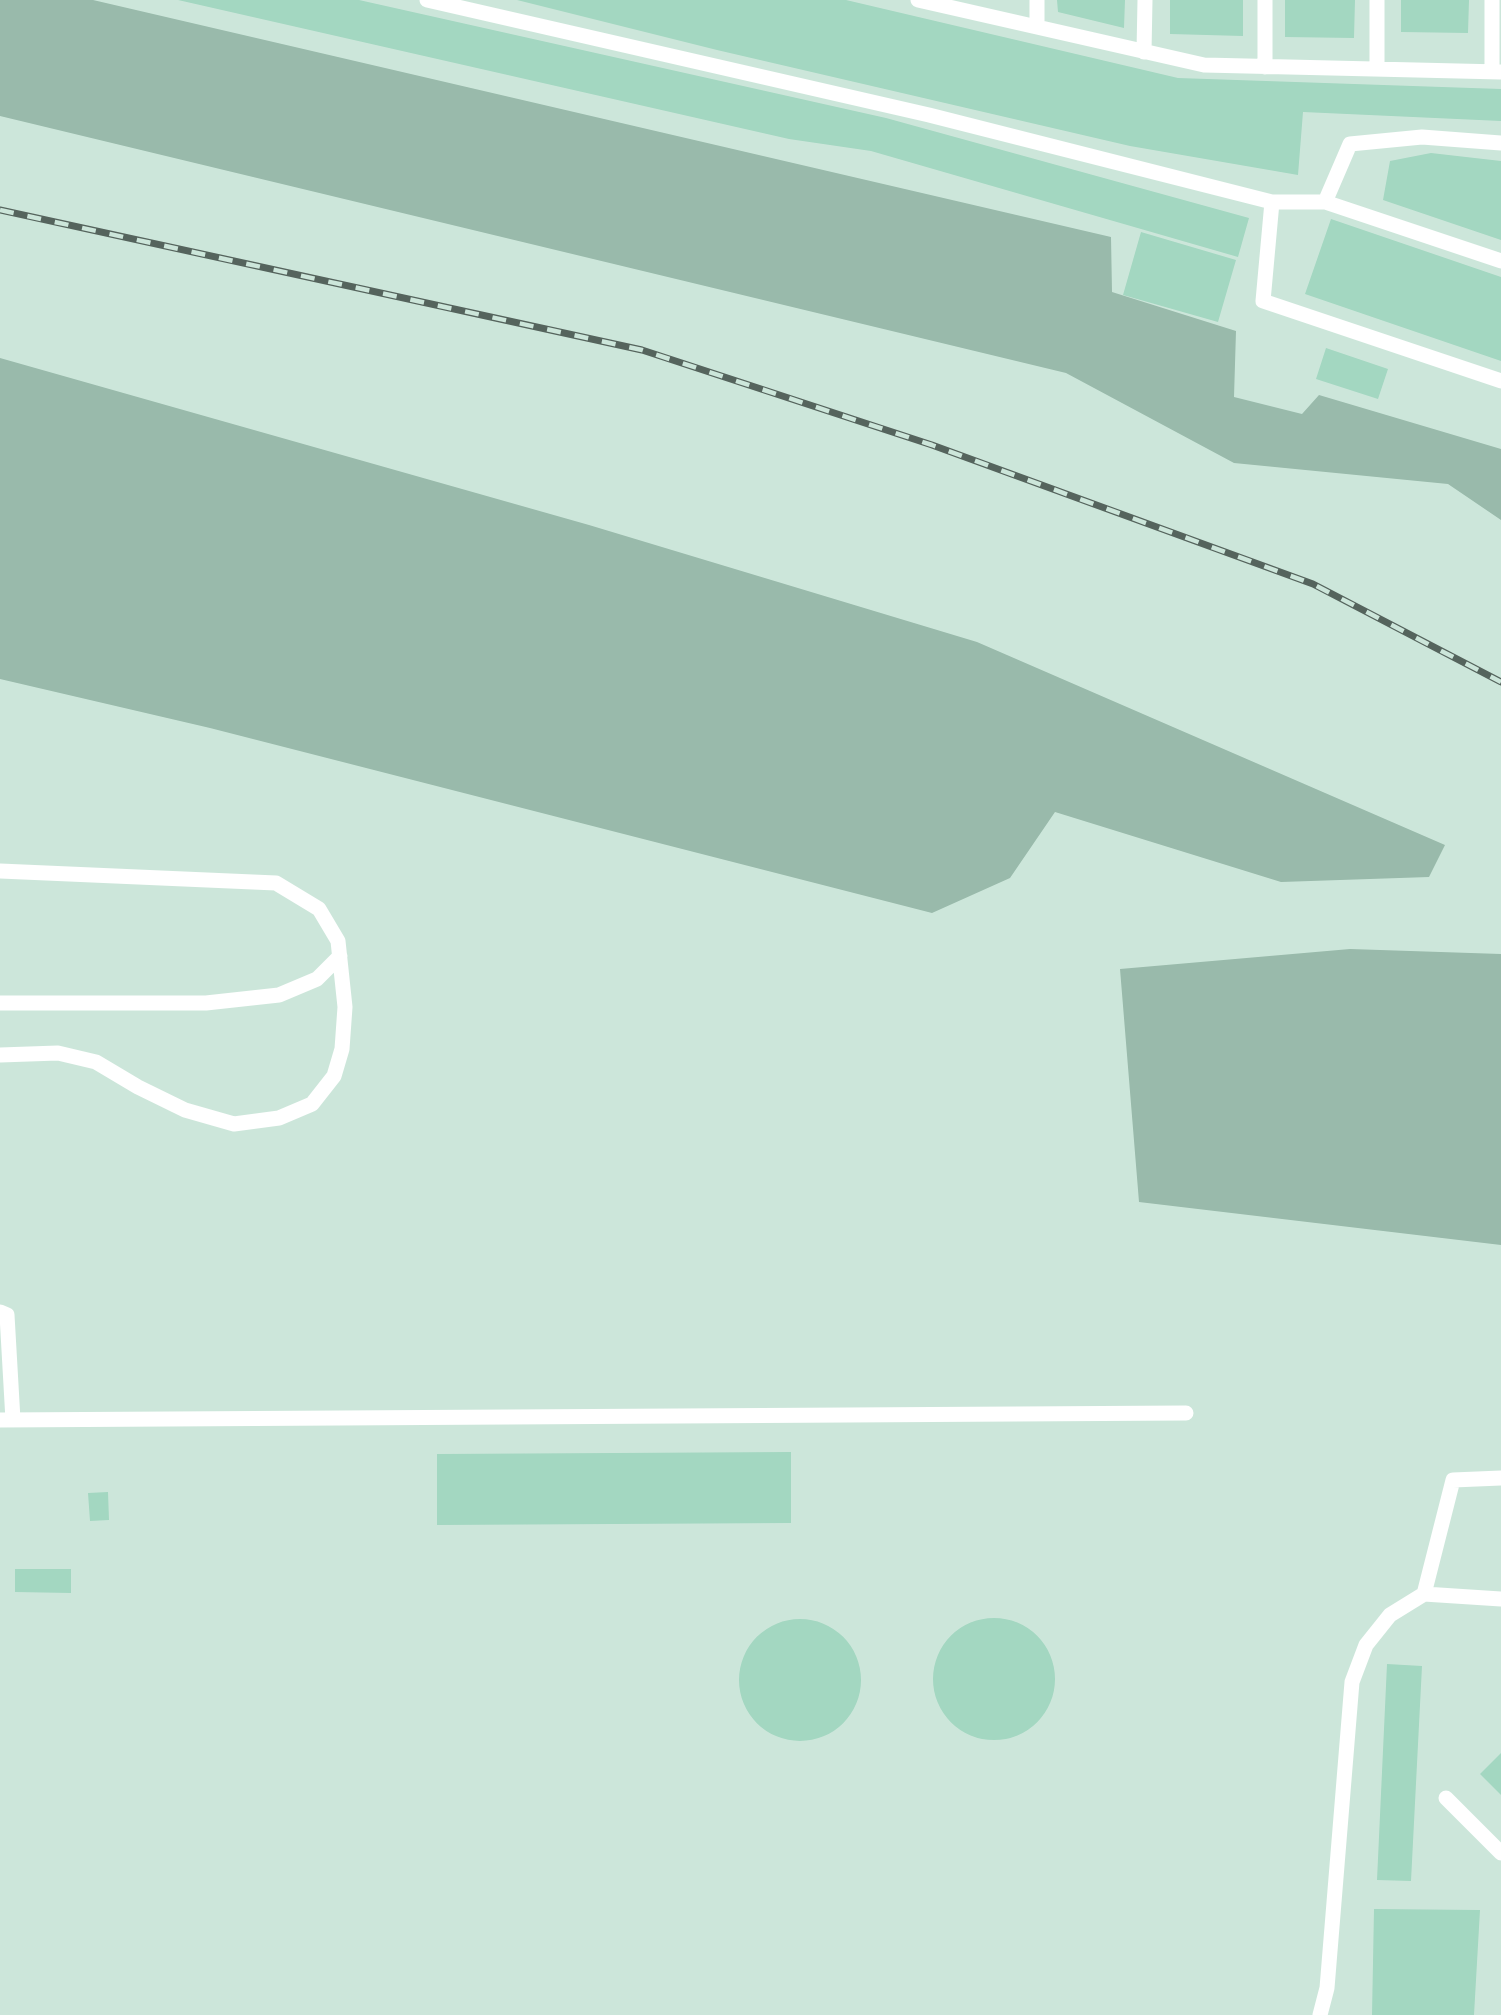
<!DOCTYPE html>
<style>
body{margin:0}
canvas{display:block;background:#cce6da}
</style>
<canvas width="1501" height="2015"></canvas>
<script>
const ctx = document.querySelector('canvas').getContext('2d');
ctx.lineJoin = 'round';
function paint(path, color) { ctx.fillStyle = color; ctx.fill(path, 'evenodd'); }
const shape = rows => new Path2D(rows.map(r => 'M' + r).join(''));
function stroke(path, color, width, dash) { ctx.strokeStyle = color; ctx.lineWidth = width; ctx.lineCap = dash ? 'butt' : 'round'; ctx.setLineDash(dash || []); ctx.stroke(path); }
paint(shape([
 [0,0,93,0,1111,237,1112,292,1236,331,1234,397,1302,414,1319,395,1501,449,1501,520,1448,484,1234,463,1066,373,0,116],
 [0,358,589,525,977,642,1445,845,1429,877,1281,882,1055,812,1010,878,932,913,210,728,0,679],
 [1350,949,1501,954,1501,1245,1139,1202,1120,969]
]), '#99baab');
paint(shape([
 [178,0,359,0,886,118,1249,218,1238,257,871,151,789,139],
 [517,0,846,0,1178,78,1501,89,1501,121,1303,112,1298,175,1130,146,717,50],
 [1057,0,1125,0,1124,28,1058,12],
 [1170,0,1243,0,1243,36,1170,34],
 [1285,0,1355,0,1354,38,1285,37],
 [1401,0,1469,0,1468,33,1401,32],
 [1431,153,1501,161,1501,240,1383,200,1390,161],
 [1331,219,1501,277,1501,361,1305,294],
 [1141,232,1236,260,1218,322,1123,295],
 [1326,348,1388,369,1378,399,1316,379],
 [791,1452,791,1523,437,1525,437,1454],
 [108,1492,109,1520,90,1521,88,1493],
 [15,1569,71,1569,71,1593,15,1592],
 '933 1679a61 61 0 1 1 122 0a61 61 0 1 1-122 0Z',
 '739 1680a61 61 0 1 1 122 0a61 61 0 1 1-122 0Z',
 [1387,1664,1422,1666,1411,1881,1377,1880],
 [1501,1753,1501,1795,1480,1774],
 [1374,1909,1480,1910,1474,2015,1372,2015]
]), '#a3d7c1');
stroke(shape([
 [427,0,929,115,1272,202,1325,202],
 [918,0,1204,65,1501,72],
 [1037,0,1037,27],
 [1265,0,1265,67],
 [1144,52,1145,0],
 [1377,69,1377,0],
 [1492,72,1492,0],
 [1501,143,1422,137,1350,144,1325,202,1501,261],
 [1272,202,1263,301,1501,381],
 [0,871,276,883,319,909,338,941,345,1007,342,1049,334,1076,312,1104,279,1118,234,1124,185,1110,138,1087,96,1062,58,1053,0,1055],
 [0,1003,206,1003,279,995,317,979,340,956],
 [0,1312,7,1315,13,1420],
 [0,1420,1186,1413],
 [1424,1594,1453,1480,1501,1478],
 [1446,1798,1501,1853],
 [1320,2015,1327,1988,1352,1682,1366,1645,1390,1615,1424,1594,1501,1599]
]), '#fff', 15);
const rail = shape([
 [0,210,642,350,932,445,1313,584,1501,682]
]);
stroke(rail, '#55645d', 7);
stroke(rail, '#cce6da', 4.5, [14]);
</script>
